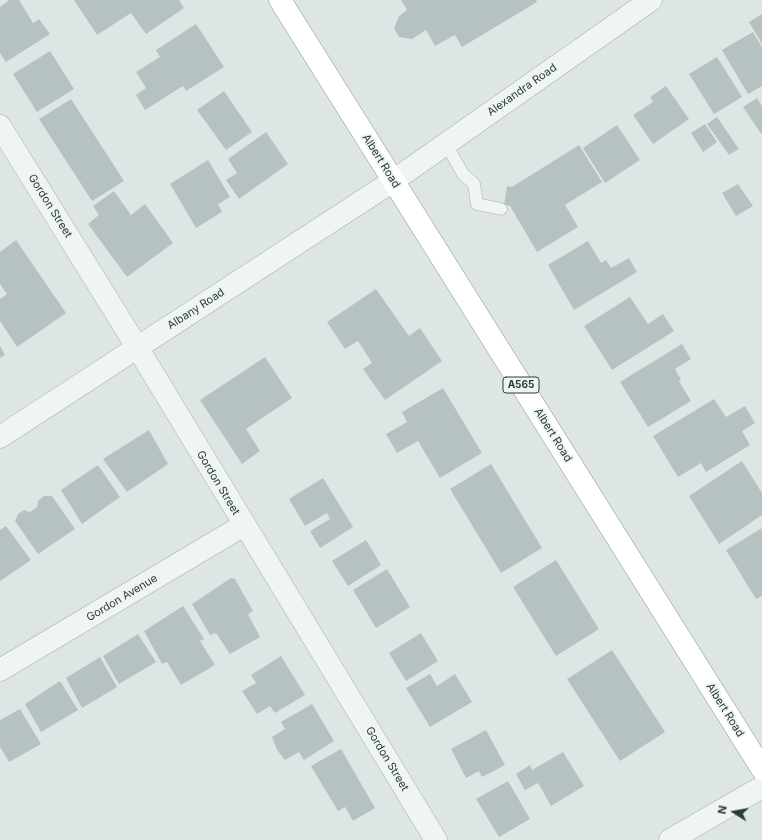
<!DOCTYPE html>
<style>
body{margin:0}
#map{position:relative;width:762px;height:840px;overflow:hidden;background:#dee6e5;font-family:Inter,sans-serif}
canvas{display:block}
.north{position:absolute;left:714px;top:792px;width:40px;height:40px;-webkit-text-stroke:3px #edf4f3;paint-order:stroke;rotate:281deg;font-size:11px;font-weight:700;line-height:16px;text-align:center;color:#293b39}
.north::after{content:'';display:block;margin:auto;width:14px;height:18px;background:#293b39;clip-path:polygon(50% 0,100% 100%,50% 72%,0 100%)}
</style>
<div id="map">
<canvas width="762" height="840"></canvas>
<div class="north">N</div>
</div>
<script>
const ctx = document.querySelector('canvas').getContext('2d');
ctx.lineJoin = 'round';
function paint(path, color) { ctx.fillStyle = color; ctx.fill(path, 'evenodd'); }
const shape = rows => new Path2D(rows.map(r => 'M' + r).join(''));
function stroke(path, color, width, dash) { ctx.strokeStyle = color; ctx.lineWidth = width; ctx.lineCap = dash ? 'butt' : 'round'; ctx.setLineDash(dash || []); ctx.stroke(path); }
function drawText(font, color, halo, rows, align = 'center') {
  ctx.font = font + ' Inter,sans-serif'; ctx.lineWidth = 4; ctx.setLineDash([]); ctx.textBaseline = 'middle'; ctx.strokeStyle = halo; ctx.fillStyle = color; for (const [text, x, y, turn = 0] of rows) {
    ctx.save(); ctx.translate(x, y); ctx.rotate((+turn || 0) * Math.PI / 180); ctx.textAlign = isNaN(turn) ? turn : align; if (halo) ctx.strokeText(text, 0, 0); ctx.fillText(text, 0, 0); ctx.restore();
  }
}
paint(shape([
 [9,0,19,0,33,23,39,19,50,34,6,62,0,53,0,7],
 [74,0,179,0,184,8,146,34,131,13,97,35],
 [401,0,536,0,537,2,462,47,455,35,435,46,426,30,412,39,399,37,394,28,399,16,407,10],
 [762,14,762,44,749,22],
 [196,24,224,67,186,91,183,86,145,110,136,95,146,88,136,72,160,57,156,50],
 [753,32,762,47,762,86,748,94,722,50],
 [50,51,74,89,37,112,13,74],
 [717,57,742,97,714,114,689,74],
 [666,86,689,119,653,144,633,115,653,102,650,97],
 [224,91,252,132,226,150,197,110],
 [757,98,762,106,762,135,743,107],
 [71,99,124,181,92,201,39,119],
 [717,117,739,149,729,155,707,124],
 [705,124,717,142,703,152,691,133],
 [617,125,640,160,605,183,583,148],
 [266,132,288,164,239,199,226,180,237,173,228,159],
 [579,145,602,182,565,205,578,227,537,252,510,206,504,205,507,186,512,187],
 [208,160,230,197,218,204,222,212,196,228,170,184],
 [738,184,753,206,736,216,722,193],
 [114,191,131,215,145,204,173,243,127,277,88,224,99,215,93,206],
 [16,240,66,313,17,347,0,321,0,299,7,294,0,284,0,252],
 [588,241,601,263,606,260,611,268,629,258,637,272,574,310,548,265],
 [376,289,409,336,420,328,442,361,385,400,363,369,372,363,358,341,345,349,327,322],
 [630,297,648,324,663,314,674,331,612,370,584,326],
 [682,344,691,359,675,369,681,380,679,381,691,401,648,427,620,382],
 [0,346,5,355,0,358],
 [265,357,292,398,246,429,260,451,242,464,200,400],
 [443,388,482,453,440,478,418,441,397,453,386,434,407,422,402,412],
 [714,399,726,417,745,406,755,423,742,431,750,445,706,472,701,463,678,477,653,436],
 [149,430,168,464,127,492,103,459],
 [742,461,762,493,762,515,719,544,689,496],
 [491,464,542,548,501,573,450,489],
 [98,465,120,497,82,524,61,490],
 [323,478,353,527,320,548,310,531,330,519,327,513,305,526,289,499],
 [44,496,52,496,75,529,38,554,15,521,18,514,24,510,30,512,37,507,38,501],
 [6,526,31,560,0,581,0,530],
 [762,528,762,596,756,599,726,550],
 [366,540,381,565,348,586,332,561],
 [556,560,599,629,556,656,513,587],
 [387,569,410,607,376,628,353,590],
 [231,578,235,579,253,611,248,614,260,637,230,654,216,633,210,635,192,604],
 [183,606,204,639,200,641,215,665,181,685,167,662,162,664,144,631],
 [421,633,438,661,406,681,389,653],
 [138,634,156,662,119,684,103,656],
 [612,650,665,732,620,761,567,679],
 [281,656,305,695,275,713,270,706,257,714,242,691,256,683,251,675],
 [100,657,117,687,82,708,66,678],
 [430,674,437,686,455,674,472,702,430,727,406,688],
 [60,681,78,710,41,732,25,704],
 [312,704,334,741,304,760,299,752,285,760,277,750,272,737,285,729,281,722],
 [20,709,41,744,9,762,0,747,0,720],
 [486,730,505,765,482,777,479,771,466,778,451,749],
 [341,749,375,808,353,821,345,807,338,811,311,766],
 [563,752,584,786,551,806,538,783,525,790,516,774,530,765,532,770],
 [508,781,530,819,499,837,476,799]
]), '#b6c2c1');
const service = shape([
 [446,144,463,174,474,184,477,204,501,209]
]);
const minor = shape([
 [0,126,137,347,436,840],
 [0,437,393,181,651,0],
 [0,670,244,525],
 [670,840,762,787]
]);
const trunk = shape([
 [280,0,762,769]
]);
stroke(service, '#a4afae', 13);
stroke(minor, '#a4afae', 23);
stroke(trunk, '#879b98', 23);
stroke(service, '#f0f5f4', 12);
stroke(minor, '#f0f5f4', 22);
stroke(trunk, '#fff', 22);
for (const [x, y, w] of [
 [521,385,36]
]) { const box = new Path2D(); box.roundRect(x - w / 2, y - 8, w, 16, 3); ctx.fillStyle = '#edf4f3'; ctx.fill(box); stroke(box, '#293b39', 1); }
drawText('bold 10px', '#293b39', null, [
 ["A565",521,385]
]);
drawText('11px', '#293b39', '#edf4f3', [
 ["Alexandra Road",522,90,-35],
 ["Albert Road",381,161,58],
 ["Gordon Street",50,206,58],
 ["Albany Road",196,309,-33],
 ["Albert Road",553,435,58],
 ["Gordon Street",218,483,59],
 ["Gordon Avenue",122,598,-31],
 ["Albert Road",725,710,58],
 ["Gordon Street",387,759,59]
]);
</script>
